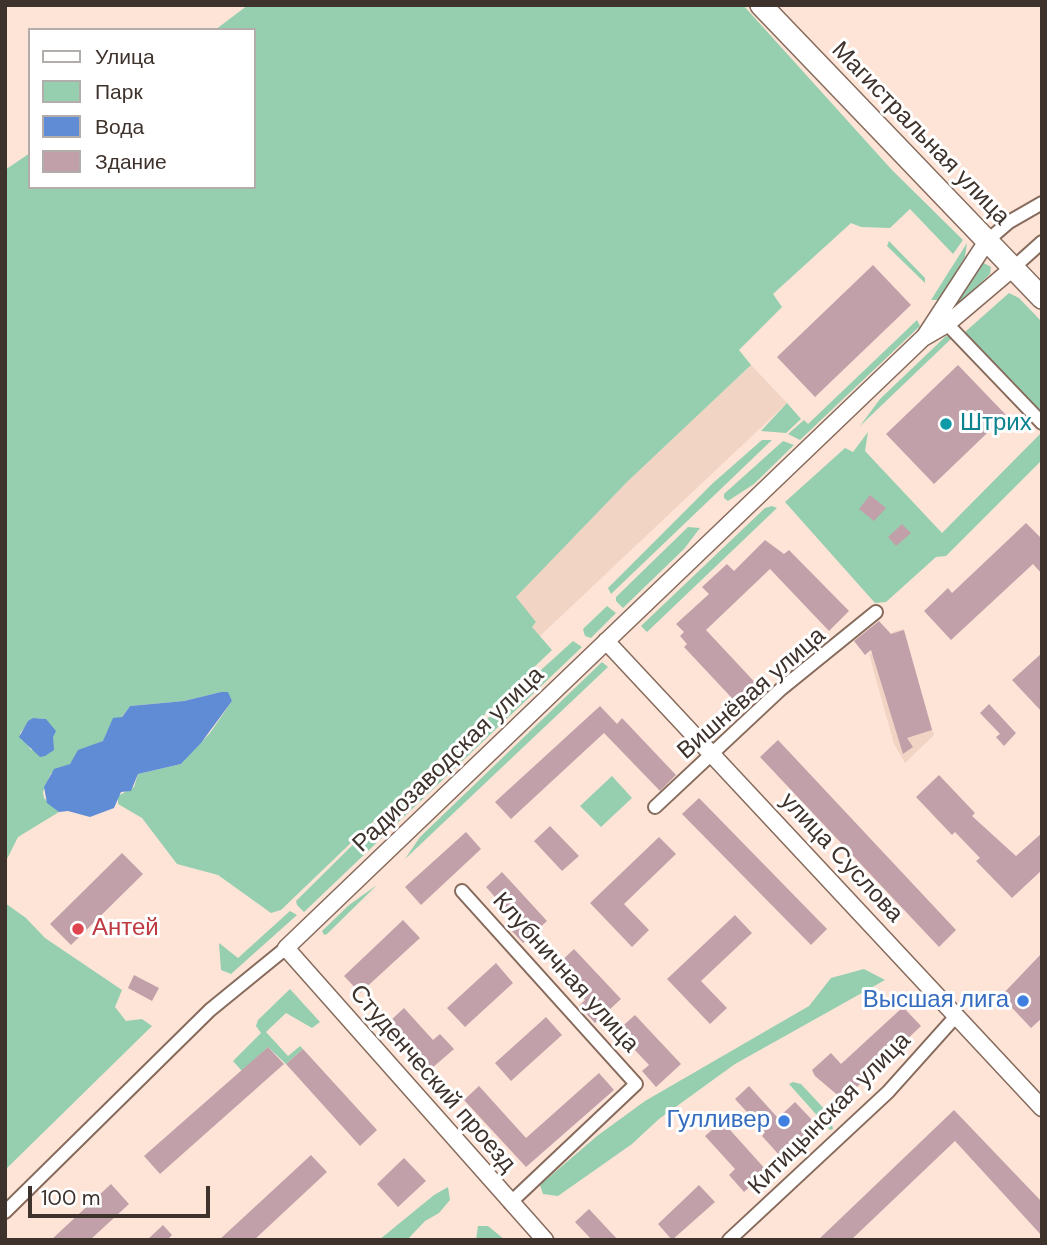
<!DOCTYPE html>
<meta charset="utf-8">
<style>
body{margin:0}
#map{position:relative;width:1047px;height:1245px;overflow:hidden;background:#fde4d7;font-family:"DM Sans",sans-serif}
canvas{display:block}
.frame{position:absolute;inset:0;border:7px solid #3e322c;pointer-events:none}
.legend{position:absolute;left:28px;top:28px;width:228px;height:161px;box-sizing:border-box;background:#fff;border:2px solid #b2adab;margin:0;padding:9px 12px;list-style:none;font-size:21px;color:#3e322c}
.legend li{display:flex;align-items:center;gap:14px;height:35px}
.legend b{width:35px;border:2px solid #b2adab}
.scale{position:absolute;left:28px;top:1186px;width:182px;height:32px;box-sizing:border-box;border:4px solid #3e322c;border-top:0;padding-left:9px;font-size:21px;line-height:24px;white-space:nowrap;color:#3e322c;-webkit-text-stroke:5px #fff;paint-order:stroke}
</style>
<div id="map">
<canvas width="1047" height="1245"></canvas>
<div class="frame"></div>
<ul class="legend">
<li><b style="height:9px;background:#fff"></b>Улица</li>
<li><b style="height:19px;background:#95cfaf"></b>Парк</li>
<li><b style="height:19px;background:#5f8cd5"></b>Вода</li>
<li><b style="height:19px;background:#c1a0aa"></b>Здание</li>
</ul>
<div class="scale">100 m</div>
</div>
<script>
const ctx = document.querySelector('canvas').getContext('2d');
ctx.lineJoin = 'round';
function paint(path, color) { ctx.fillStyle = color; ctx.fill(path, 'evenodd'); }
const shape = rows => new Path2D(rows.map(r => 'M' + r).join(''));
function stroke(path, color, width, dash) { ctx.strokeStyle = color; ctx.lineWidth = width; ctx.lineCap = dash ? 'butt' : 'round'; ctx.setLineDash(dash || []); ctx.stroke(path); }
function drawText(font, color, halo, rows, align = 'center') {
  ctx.font = font + ' "DM Sans",sans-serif'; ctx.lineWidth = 6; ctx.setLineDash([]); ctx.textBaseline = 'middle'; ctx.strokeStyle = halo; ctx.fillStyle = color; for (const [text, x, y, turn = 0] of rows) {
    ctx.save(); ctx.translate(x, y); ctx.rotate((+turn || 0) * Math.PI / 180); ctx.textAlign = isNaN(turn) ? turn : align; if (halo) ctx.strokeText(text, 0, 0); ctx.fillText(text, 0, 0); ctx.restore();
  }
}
paint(shape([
 [751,365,787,403,540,636,531,627,536,623,515,597,627,482],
 [903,629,934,735,905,763,894,744,869,654,881,651,880,644,893,632]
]), '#f2d4c4');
paint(shape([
 [248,5,743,5,892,170,963,240,953,254,910,209,890,228,861,227,851,223,773,294,782,307,739,350,751,365,627,482,516,597,536,622,532,627,552,650,281,910,271,913,218,875,177,864,142,818,118,804,118,796,134,787,138,774,181,764,210,733,232,701,221,692,184,701,130,706,103,741,83,750,70,764,51,773,43,792,44,798,59,812,18,837,5,863,5,170,30,153,30,187,254,187,254,30,215,30],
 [33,718,46,719,53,742,31,750,20,733],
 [889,241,925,278,925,283,887,246],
 [967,243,965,257,939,300,931,300],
 [982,262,991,267,990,274,948,314],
 [1009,293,1019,298,1042,322,1042,413,965,332],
 [917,320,920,326,800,440,788,434,804,420,808,424],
 [946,336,952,338,860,426,880,399],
 [787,403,801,419,786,433,761,431],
 [868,432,865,451,942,533,1042,432,1042,460,946,556,936,557,886,602,875,603,785,502,845,448,853,452],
 [762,440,772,440,611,594,608,588,713,483],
 [783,441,794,445,754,484,728,501,724,498,724,494],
 [772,506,777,508,647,632,641,626,765,508],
 [688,527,700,528,684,549,623,608,616,601,616,597],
 [607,606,616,613,591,638,585,636,583,629],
 [573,641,582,647,304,912,297,905,296,901,404,794],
 [602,662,608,667,405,859,420,837],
 [612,776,632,798,601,827,580,806],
 [377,885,327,934,324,935,322,931,349,905],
 [5,903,26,918,45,938,122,990,115,1007,126,1021,142,1019,152,1026,5,1170],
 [290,911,297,915,231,974,221,970,219,943,238,958],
 [864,969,885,980,735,1064,659,1119,632,1144,558,1196,543,1194,540,1185,597,1136,645,1101,809,1006,831,978],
 [290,989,320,1022,312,1028,286,1013,266,1032,288,1056,300,1046,303,1049,286,1064,268,1047,242,1071,233,1061,261,1033,256,1026,258,1020],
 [793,1082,801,1084,830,1115,833,1129,830,1130,789,1084],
 [448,1187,450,1200,439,1213,425,1221,407,1240,379,1240,434,1195],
 [478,1226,488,1226,505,1240,476,1240]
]), '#95cfaf');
paint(shape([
 [221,692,228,692,232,701,201,743,181,764,138,774,131,791,121,792,114,808,90,817,68,811,59,812,47,803,44,787,54,769,70,764,78,750,103,741,113,718,122,717,130,706,184,701],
 [33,718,46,719,56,731,53,737,54,750,45,756,40,757,19,737,28,721]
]), '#5f8cd5');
paint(shape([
 [873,265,911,305,815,397,777,357],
 [958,365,1006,415,934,484,886,434],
 [870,495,886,508,874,521,859,509],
 [1026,523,1042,539,1042,574,1033,564,951,640,924,611,948,588,952,593],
 [902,524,911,533,896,546,888,537],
 [765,540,784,554,789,550,849,611,829,631,770,569,706,630,764,692,744,711,684,647,687,644,680,636,684,632,676,624,709,594,702,587,727,564,734,571],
 [879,621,891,634,904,630,932,730,907,738,913,747,903,754,871,650,865,655,854,641],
 [1042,653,1042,712,1012,680],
 [989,704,1016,733,1004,746,996,737,1000,734,980,713],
 [600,706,617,724,622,718,676,775,660,791,604,733,511,819,495,802],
 [778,740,956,930,939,947,760,757],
 [939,775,975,813,972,816,1016,856,1042,833,1042,870,1012,898,976,861,980,858,955,832,952,835,916,797],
 [699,798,827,929,811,945,682,814],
 [550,826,579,856,562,871,534,841],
 [466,832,481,849,421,905,405,887],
 [659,837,676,854,624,904,649,930,632,947,590,903],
 [122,853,143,874,71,945,50,924],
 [502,872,547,921,523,943,510,929,517,922,486,887],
 [735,915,752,933,701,981,727,1008,710,1024,667,979],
 [403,920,420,938,360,993,344,976],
 [574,949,621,999,595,1023,579,1006,585,1000,555,967],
 [1042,953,1042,1018,1031,1028,1001,996],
 [496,963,513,983,465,1027,447,1008],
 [134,975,159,988,152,1001,128,988],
 [903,1007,921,1026,857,1087,855,1085,841,1098,815,1076,812,1070,831,1053,841,1064],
 [404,1008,433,1040,440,1034,454,1049,431,1069,389,1022],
 [635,1015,681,1064,656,1087,642,1071,649,1065,617,1031],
 [546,1017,562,1035,511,1081,495,1063],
 [268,1047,284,1064,160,1174,144,1156],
 [303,1049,377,1130,360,1146,286,1064],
 [599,1073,614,1090,526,1167,464,1100,479,1086,526,1138],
 [749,1086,778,1118,795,1102,816,1124,806,1133,809,1136,793,1151,790,1146,780,1156,762,1136,765,1132,735,1099],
 [954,1110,1042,1202,1042,1236,955,1141,851,1240,818,1240],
 [722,1121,767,1171,744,1192,729,1175,735,1169,705,1136],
 [311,1155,327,1172,254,1240,219,1240],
 [404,1158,426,1181,398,1207,377,1184],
 [111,1184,129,1204,90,1240,51,1240],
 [699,1185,715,1202,672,1240,658,1224],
 [589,1209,618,1240,592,1240,575,1222],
 [163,1225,172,1235,167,1240,147,1240]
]), '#c1a0aa');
const minor = shape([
 [987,241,1009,222,1042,203],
 [1013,268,1042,242],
 [947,324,1042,423],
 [655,807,781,689,876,612],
 [462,891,636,1084,510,1203],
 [5,1212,210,1010,286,948],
 [729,1240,888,1092,957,1015]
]);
const tertiary = shape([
 [925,336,987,241],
 [606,641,1042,1108],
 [545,1240,286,948,923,338,947,324,1013,268]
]);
const trunk = shape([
 [761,5,1042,298]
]);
stroke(minor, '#866b5c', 16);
stroke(tertiary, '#866b5c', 19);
stroke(trunk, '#866b5c', 24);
stroke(minor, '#fff', 12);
stroke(tertiary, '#fff', 16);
stroke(trunk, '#fff', 21);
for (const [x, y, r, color] of [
 [946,424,7,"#0f9aa8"],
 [78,929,7,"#e0444e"],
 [1023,1001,7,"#3f7fe0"],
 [784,1121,7,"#3f7fe0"]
]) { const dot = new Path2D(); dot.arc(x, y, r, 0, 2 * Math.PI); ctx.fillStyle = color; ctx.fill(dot); stroke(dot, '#fff', 2.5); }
drawText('24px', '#3e322c', '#fff', [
 ["Магистральная улица",920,134,46],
 ["Вишнёвая улица",752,694,-41],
 ["Радиозаводская улица",449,760,-44],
 ["улица Суслова",841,858,47],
 ["Клубничная улица",565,973,48],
 ["Студенческий проезд",432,1079,49],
 ["Китицынская улица",830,1114,-45]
]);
drawText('24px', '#0d838f', '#fff', [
 ["Штрих",960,424]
], 'left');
drawText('24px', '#be3a42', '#fff', [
 ["Антей",92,929]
], 'left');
drawText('24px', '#366cbe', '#fff', [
 ["Высшая лига",1009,1001],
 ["Гулливер",770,1121]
], 'right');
</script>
